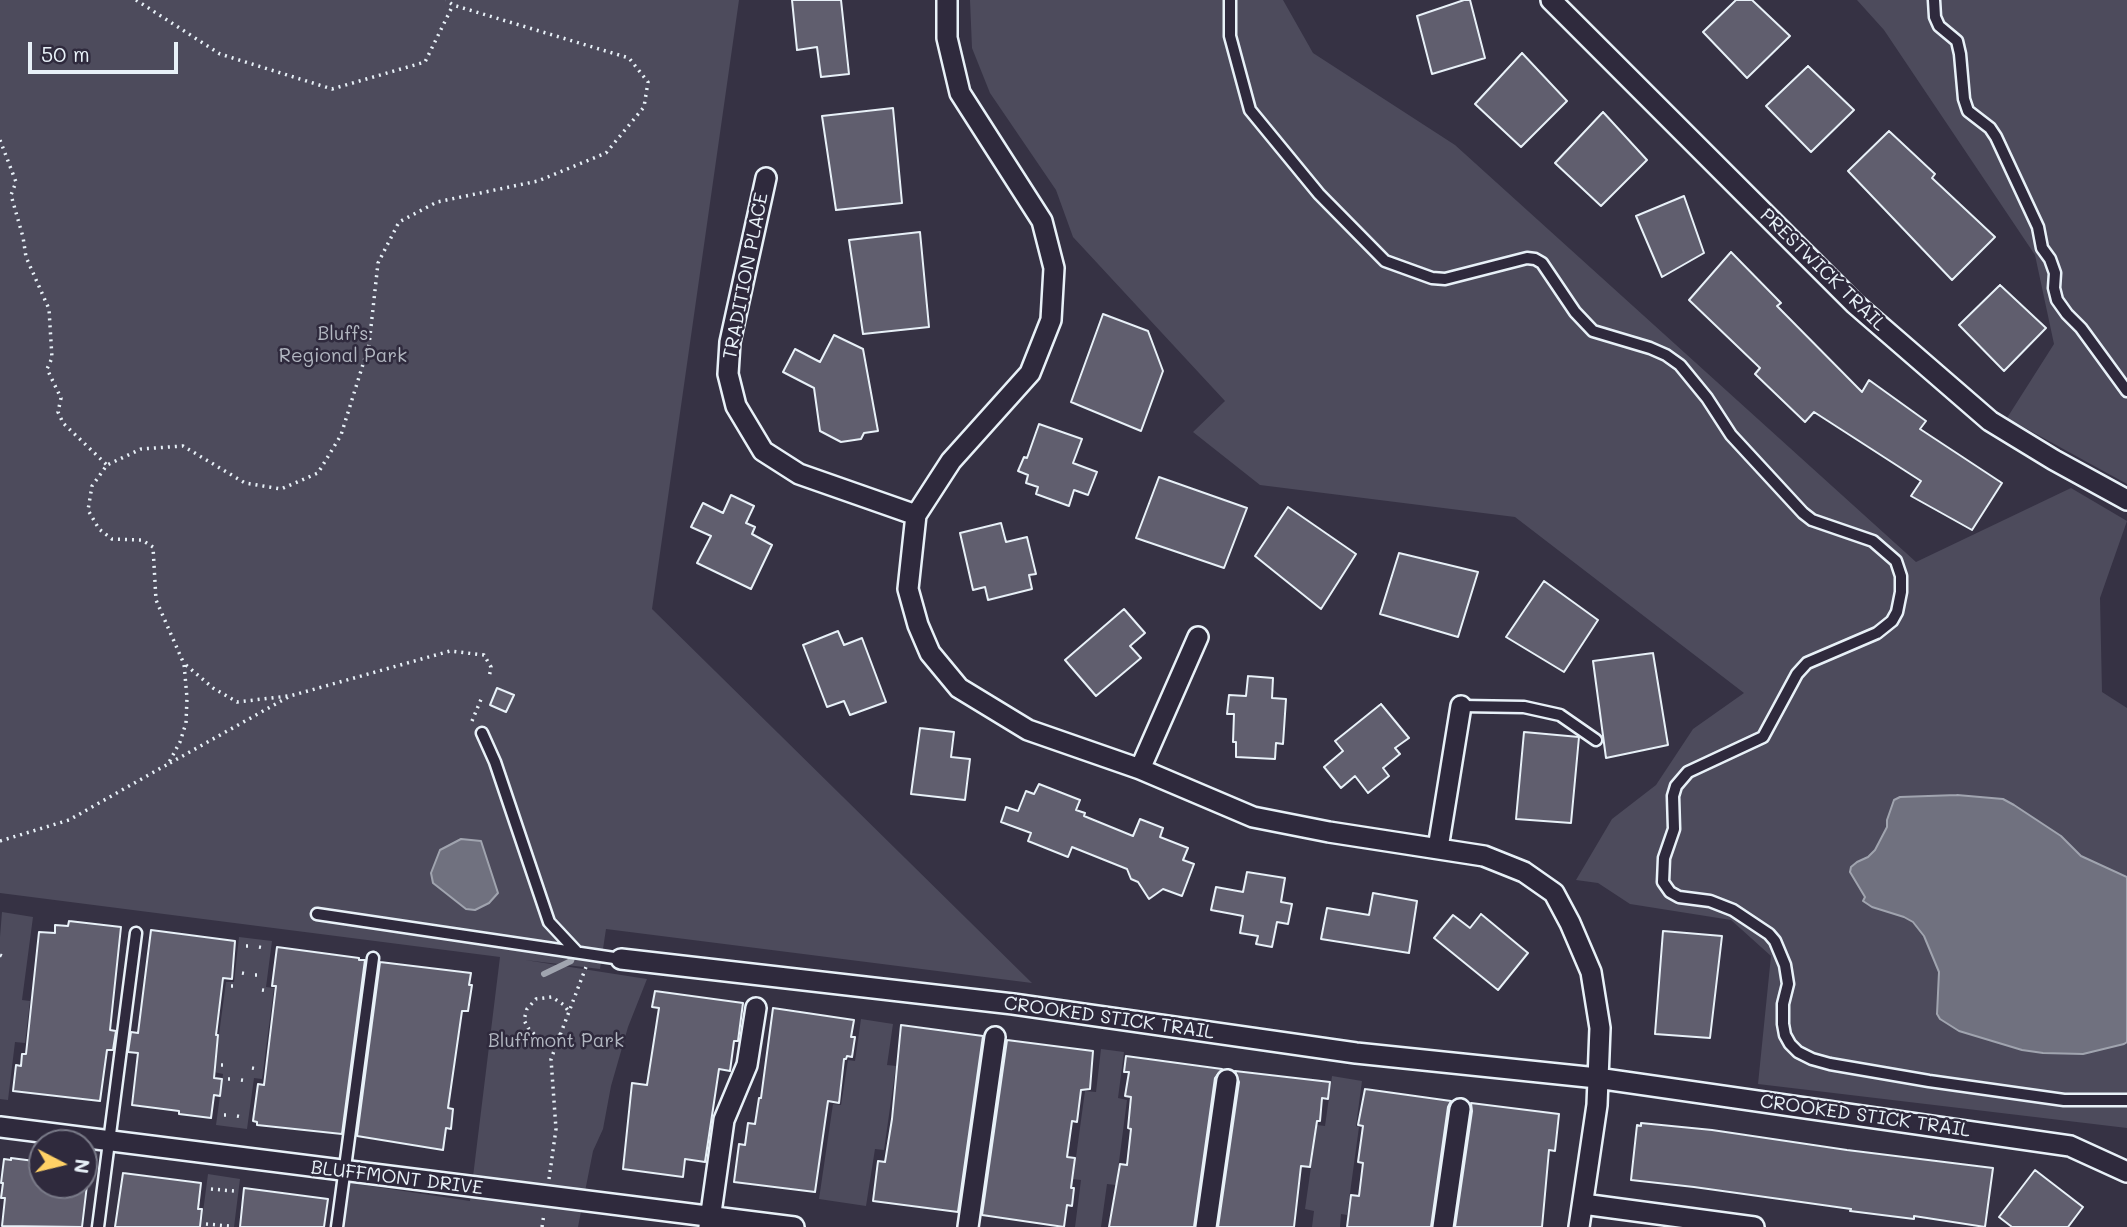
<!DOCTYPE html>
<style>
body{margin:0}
#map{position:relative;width:2127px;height:1227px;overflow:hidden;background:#363244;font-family:Mali,sans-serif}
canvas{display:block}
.north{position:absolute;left:28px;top:1129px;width:70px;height:70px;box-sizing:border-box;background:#2f2a3d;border:2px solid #797a88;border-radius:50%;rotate:97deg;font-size:19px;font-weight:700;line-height:28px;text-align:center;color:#e8f1f8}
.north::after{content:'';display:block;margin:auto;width:24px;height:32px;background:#ffd166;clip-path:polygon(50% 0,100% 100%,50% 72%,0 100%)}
.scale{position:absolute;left:28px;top:42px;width:150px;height:32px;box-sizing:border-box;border:4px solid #e8f1f8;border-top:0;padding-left:9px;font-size:21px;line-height:24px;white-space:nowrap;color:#e8f1f8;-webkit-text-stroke:5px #2f2a3d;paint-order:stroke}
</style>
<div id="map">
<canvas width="2127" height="1227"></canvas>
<div class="north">N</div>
<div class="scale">50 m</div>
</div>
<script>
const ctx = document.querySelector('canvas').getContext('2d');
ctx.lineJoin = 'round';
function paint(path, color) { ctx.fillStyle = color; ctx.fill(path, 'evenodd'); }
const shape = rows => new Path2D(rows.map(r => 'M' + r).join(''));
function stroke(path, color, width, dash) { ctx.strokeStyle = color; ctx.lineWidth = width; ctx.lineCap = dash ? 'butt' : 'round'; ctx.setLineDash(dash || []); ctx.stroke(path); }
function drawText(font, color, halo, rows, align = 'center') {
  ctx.font = font + ' Mali,sans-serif'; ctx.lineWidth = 5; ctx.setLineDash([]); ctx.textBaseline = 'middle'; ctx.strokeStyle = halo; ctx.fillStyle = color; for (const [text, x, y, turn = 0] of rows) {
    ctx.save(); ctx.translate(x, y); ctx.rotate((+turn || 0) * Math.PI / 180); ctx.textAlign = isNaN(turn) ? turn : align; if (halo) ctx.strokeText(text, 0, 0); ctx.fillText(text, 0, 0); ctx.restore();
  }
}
paint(shape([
 [0,0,739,0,652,609,1032,983,606,929,600,969,525,960,647,979,628,1027,611,1086,603,1129,593,1151,578,1227,343,1227,350,1183,470,1201,500,957,0,893],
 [970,0,1283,0,1313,53,1455,145,1916,562,2071,488,2127,521,2100,598,2102,692,2127,708,2127,1128,1758,1084,1771,956,1731,920,1630,904,1598,883,1576,880,1612,819,1656,785,1693,729,1744,693,1515,517,1260,485,1193,432,1225,401,1073,237,1056,190,990,93,972,48],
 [1857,0,2127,0,2127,484,2007,418,2054,344,2035,255,1884,30],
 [2,912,33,917,22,1000,30,1001,25,1043,15,1042,8,1100,0,1099,0,937],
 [239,937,272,941,266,987,274,988,262,1079,254,1078,247,1129,216,1125,223,1074,214,1072,226,982,234,982],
 [861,1019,893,1024,887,1065,896,1066,884,1150,875,1149,866,1206,819,1199,833,1104,841,1105,848,1060,855,1061],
 [1101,1049,1124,1052,1118,1098,1127,1100,1116,1185,1107,1184,1101,1227,1075,1227,1081,1180,1073,1179,1085,1091,1096,1092],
 [1332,1076,1362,1081,1356,1126,1359,1127,1347,1215,1341,1214,1340,1227,1312,1227,1314,1211,1305,1209,1317,1125,1325,1126],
 [208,1174,240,1179,234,1227,201,1227]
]), '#4d4b5c');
const water = shape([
 [1957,795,2003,799,2014,805,2061,836,2081,856,2127,877,2127,1042,2124,1044,2083,1054,2043,1053,2022,1050,1959,1031,1940,1019,1937,1014,1939,972,1924,936,1913,922,1904,917,1872,907,1863,901,1865,897,1850,872,1851,867,1857,862,1868,857,1875,850,1887,827,1887,820,1894,800,1900,797,1957,795],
 [461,839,481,841,498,893,489,903,475,910,466,909,433,883,431,873,440,850,461,839]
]);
paint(water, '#70717f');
stroke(water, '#a0a4af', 2);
stroke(shape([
 [544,974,571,961,572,958,568,955]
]), '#a0a4af', 6);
const building = shape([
 [792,0,841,0,849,74,821,77,817,47,797,50,792,0],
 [1464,0,1470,0,1485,58,1432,74,1417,16,1464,0],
 [1736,0,1752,0,1790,36,1747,78,1703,32,1736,0],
 [1522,53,1567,101,1521,147,1475,104,1522,53],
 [1808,66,1854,110,1811,152,1766,106,1808,66],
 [893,108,902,203,836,210,822,116,893,108],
 [1603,112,1647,160,1601,206,1555,163,1603,112],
 [1889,131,1935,174,1932,178,1995,237,1952,280,1848,171,1889,131],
 [1684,196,1704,253,1662,277,1636,216,1684,196],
 [920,232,929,327,863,334,849,240,920,232],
 [1731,252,1781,303,1777,306,1862,392,1869,380,1926,421,1920,429,2002,483,1972,530,1911,496,1921,481,1814,412,1805,422,1755,374,1760,368,1689,300,1731,252],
 [2000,285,2046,328,2004,371,1959,325,2000,285],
 [1103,314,1148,331,1163,371,1141,431,1071,402,1103,314],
 [834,335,863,349,878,431,864,433,861,439,841,442,820,431,814,388,783,372,795,349,820,362,834,335],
 [1039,424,1082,439,1073,463,1097,472,1088,495,1074,490,1069,506,1036,494,1038,487,1026,483,1028,475,1018,471,1024,457,1027,458,1039,424],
 [1159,477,1247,508,1224,568,1136,538,1159,477],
 [731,495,754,506,746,523,755,527,752,534,772,545,751,589,697,563,711,536,691,527,703,503,723,513,731,495],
 [1288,507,1356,554,1321,609,1255,556,1288,507],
 [1001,523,1006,542,1027,537,1036,574,1029,575,1032,589,988,600,985,587,973,590,960,533,1001,523],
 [1399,553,1478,572,1458,637,1380,614,1399,553],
 [1544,581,1598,620,1564,672,1506,637,1544,581],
 [1124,609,1145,633,1130,646,1141,658,1096,696,1065,660,1124,609],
 [838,631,844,645,862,638,886,702,850,715,844,701,827,707,803,645,838,631],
 [1653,653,1668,745,1606,758,1593,661,1653,653],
 [1248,676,1273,678,1272,698,1286,699,1283,744,1276,743,1275,759,1236,757,1236,742,1233,742,1234,714,1227,714,1229,695,1246,696,1248,676],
 [497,688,514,695,506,712,490,705,497,688],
 [1381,704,1409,738,1395,748,1400,754,1383,768,1389,776,1368,793,1355,776,1341,788,1324,767,1343,751,1335,741,1381,704],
 [920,728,954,732,951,757,970,759,965,800,911,794,920,728],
 [1524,732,1579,737,1571,823,1516,819,1524,732],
 [1039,784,1080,800,1076,810,1085,813,1084,816,1133,836,1140,819,1163,828,1160,837,1188,848,1183,860,1194,864,1182,896,1163,889,1149,899,1138,882,1131,879,1127,869,1072,847,1068,857,1028,841,1031,833,1001,822,1006,807,1018,811,1026,791,1034,794,1039,784],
 [1247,872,1285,878,1281,902,1292,904,1288,924,1277,922,1272,947,1256,944,1258,936,1240,933,1243,916,1211,910,1216,887,1243,892,1247,872],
 [1373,893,1417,901,1409,953,1321,939,1327,908,1369,915,1373,893],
 [1481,914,1528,953,1498,990,1434,938,1453,915,1470,928,1481,914],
 [69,921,121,927,110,1030,116,1031,113,1050,107,1050,100,1101,13,1091,16,1065,21,1066,22,1054,26,1054,39,932,55,933,55,925,68,926,69,921],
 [151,930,235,941,232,979,223,978,216,1035,218,1035,214,1078,222,1079,220,1096,214,1095,211,1118,179,1114,179,1111,132,1105,138,1053,128,1052,131,1032,138,1033,151,930],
 [1663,931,1722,936,1710,1038,1655,1034,1663,931],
 [277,947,359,958,359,960,365,960,342,1134,257,1125,257,1122,253,1121,258,1084,264,1085,276,986,272,986,277,947],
 [380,962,471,973,469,985,472,985,468,1011,462,1011,448,1108,453,1109,451,1129,446,1128,443,1150,357,1136,380,962],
 [655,991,743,1003,738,1041,734,1041,730,1071,719,1069,705,1162,685,1159,683,1177,623,1169,632,1083,647,1085,659,1008,652,1007,655,991],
 [773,1008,854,1020,851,1037,855,1037,852,1057,847,1056,846,1059,844,1059,839,1103,828,1101,815,1192,734,1182,739,1144,745,1145,748,1123,755,1124,759,1098,761,1098,773,1008],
 [901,1025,983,1036,958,1212,873,1201,878,1161,885,1162,892,1119,901,1025],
 [1007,1040,1093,1051,1090,1089,1081,1090,1077,1122,1072,1121,1067,1157,1075,1158,1071,1188,1074,1188,1072,1206,1067,1205,1064,1227,982,1215,1007,1040],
 [1126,1056,1222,1069,1215,1078,1194,1227,1109,1227,1120,1164,1127,1165,1131,1129,1128,1128,1131,1097,1125,1096,1129,1072,1124,1072,1126,1056],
 [1235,1071,1330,1082,1328,1099,1322,1098,1320,1121,1317,1121,1310,1167,1301,1166,1294,1227,1218,1227,1239,1082,1235,1071],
 [1365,1089,1451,1101,1448,1107,1431,1227,1347,1227,1351,1195,1359,1196,1363,1163,1358,1162,1363,1126,1358,1125,1365,1089],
 [1471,1103,1559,1114,1555,1151,1549,1150,1542,1227,1455,1227,1472,1111,1471,1103],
 [1641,1123,1712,1130,1847,1150,1993,1168,1985,1227,1914,1216,1914,1219,1850,1211,1851,1209,1694,1187,1631,1180,1637,1125,1641,1126,1641,1123],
 [11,1158,42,1162,42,1185,87,1185,82,1227,2,1226,5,1198,1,1198,3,1183,1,1183,4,1159,11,1160,11,1158],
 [2035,1170,2083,1207,2068,1227,2012,1227,1999,1217,2035,1170],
 [123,1173,201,1183,198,1209,202,1209,200,1227,115,1227,123,1173],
 [244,1188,328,1199,324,1227,240,1227,244,1188]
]);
paint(building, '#605e6e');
stroke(building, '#e8f1f8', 2);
const lane = shape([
 [1230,0,1230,36,1250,110,1319,194,1385,261,1432,278,1445,279,1527,258,1535,259,1542,263,1575,312,1593,331,1650,348,1666,355,1680,365,1707,398,1731,435,1803,513,1812,520,1873,541,1896,561,1901,576,1901,592,1897,612,1892,621,1877,633,1807,663,1797,674,1763,737,1688,772,1676,786,1673,796,1674,829,1664,858,1663,882,1670,892,1679,897,1710,901,1733,910,1769,934,1775,941,1785,965,1788,984,1783,1004,1783,1024,1785,1035,1790,1044,1798,1052,1812,1059,1830,1064,1929,1081,2064,1100,2127,1100],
 [1934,0,1935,17,1939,26,1957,41,1960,54,1964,99,1968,111,1990,128,1996,137,2038,227,2042,248,2050,259,2055,273,2054,288,2057,300,2067,314,2081,328,2127,391],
 [1461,706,1524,707,1560,715,1596,740],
 [482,733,495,762,549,922,577,952],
 [317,914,621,959],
 [98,1227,136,933],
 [337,1227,373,958]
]);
const street = shape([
 [947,0,947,38,960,93,1042,221,1054,268,1051,320,1030,373,951,461,916,515,908,589,918,625,930,653,959,688,1028,730,1140,769,1253,817,1329,832,1484,856,1524,872,1554,893,1570,923,1591,972,1600,1028,1597,1105,1579,1227],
 [1551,0,1855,304,1990,421,2054,460,2127,500],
 [766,178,730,342,728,374,736,406,763,451,799,474,916,515],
 [1140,769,1198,637],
 [1438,848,1461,706],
 [621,959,1013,1004,1356,1053,1597,1078,2070,1146,2127,1172],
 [0,1127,794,1227],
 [1583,1204,1754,1227],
 [709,1227,724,1120,747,1065,756,1008],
 [968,1227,995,1037],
 [1206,1227,1227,1080],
 [1443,1227,1460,1109]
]);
stroke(lane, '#e8f1f8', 15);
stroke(street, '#e8f1f8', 24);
stroke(shape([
 [136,0,220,54,332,89,425,62,453,5],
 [0,140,16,182,11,195,23,237,26,257,49,309,52,358,47,369,61,398,58,412,63,423,107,465],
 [186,665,213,688,237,702,288,696],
 [472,721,482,697],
 [170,763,290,696,450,651,484,655,491,667,489,678],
 [0,841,69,820,168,764,180,742,186,723,187,698,184,664,156,600,153,547,142,540,112,539,99,529,88,510,92,486,107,465,141,449,183,446,245,483,281,489,318,473,341,435,369,345,378,263,399,222,437,202,538,181,606,153,644,107,648,82,629,58,453,5,446,0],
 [246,946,251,946],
 [259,947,264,948],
 [0,955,2,956],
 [242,973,247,974],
 [255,975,260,975],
 [231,986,236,986],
 [262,990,268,991],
 [560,1035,546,1040,535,1035,528,1028,524,1020,527,1009,536,999,552,997,564,1005,569,1012],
 [221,1065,226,1065],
 [252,1068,257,1069],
 [228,1079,234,1079],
 [241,1080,247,1081],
 [224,1115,229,1115],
 [237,1116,242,1117],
 [549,1179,556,1129,551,1059,586,967],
 [211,1189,234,1191],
 [206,1224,229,1226],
 [542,1227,544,1214]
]), '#e8f1f8', 3.5, [2, 5]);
stroke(lane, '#2f2a3d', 10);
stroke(street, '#2f2a3d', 19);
drawText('19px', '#e8f1f8', '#2f2a3d', [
 ["PRESTWICK TRAIL",1823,270,44],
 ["TRADITION PLACE",746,276,-79],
 ["CROOKED STICK TRAIL",1109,1018,8],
 ["CROOKED STICK TRAIL",1865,1116,8],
 ["BLUFFMONT DRIVE",397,1178,7]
]);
drawText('19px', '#b2b7c1', '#2f2a3d', [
 ["Bluffs",343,334],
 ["Regional Park",343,356],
 ["Bluffmont Park",556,1041]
]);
</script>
